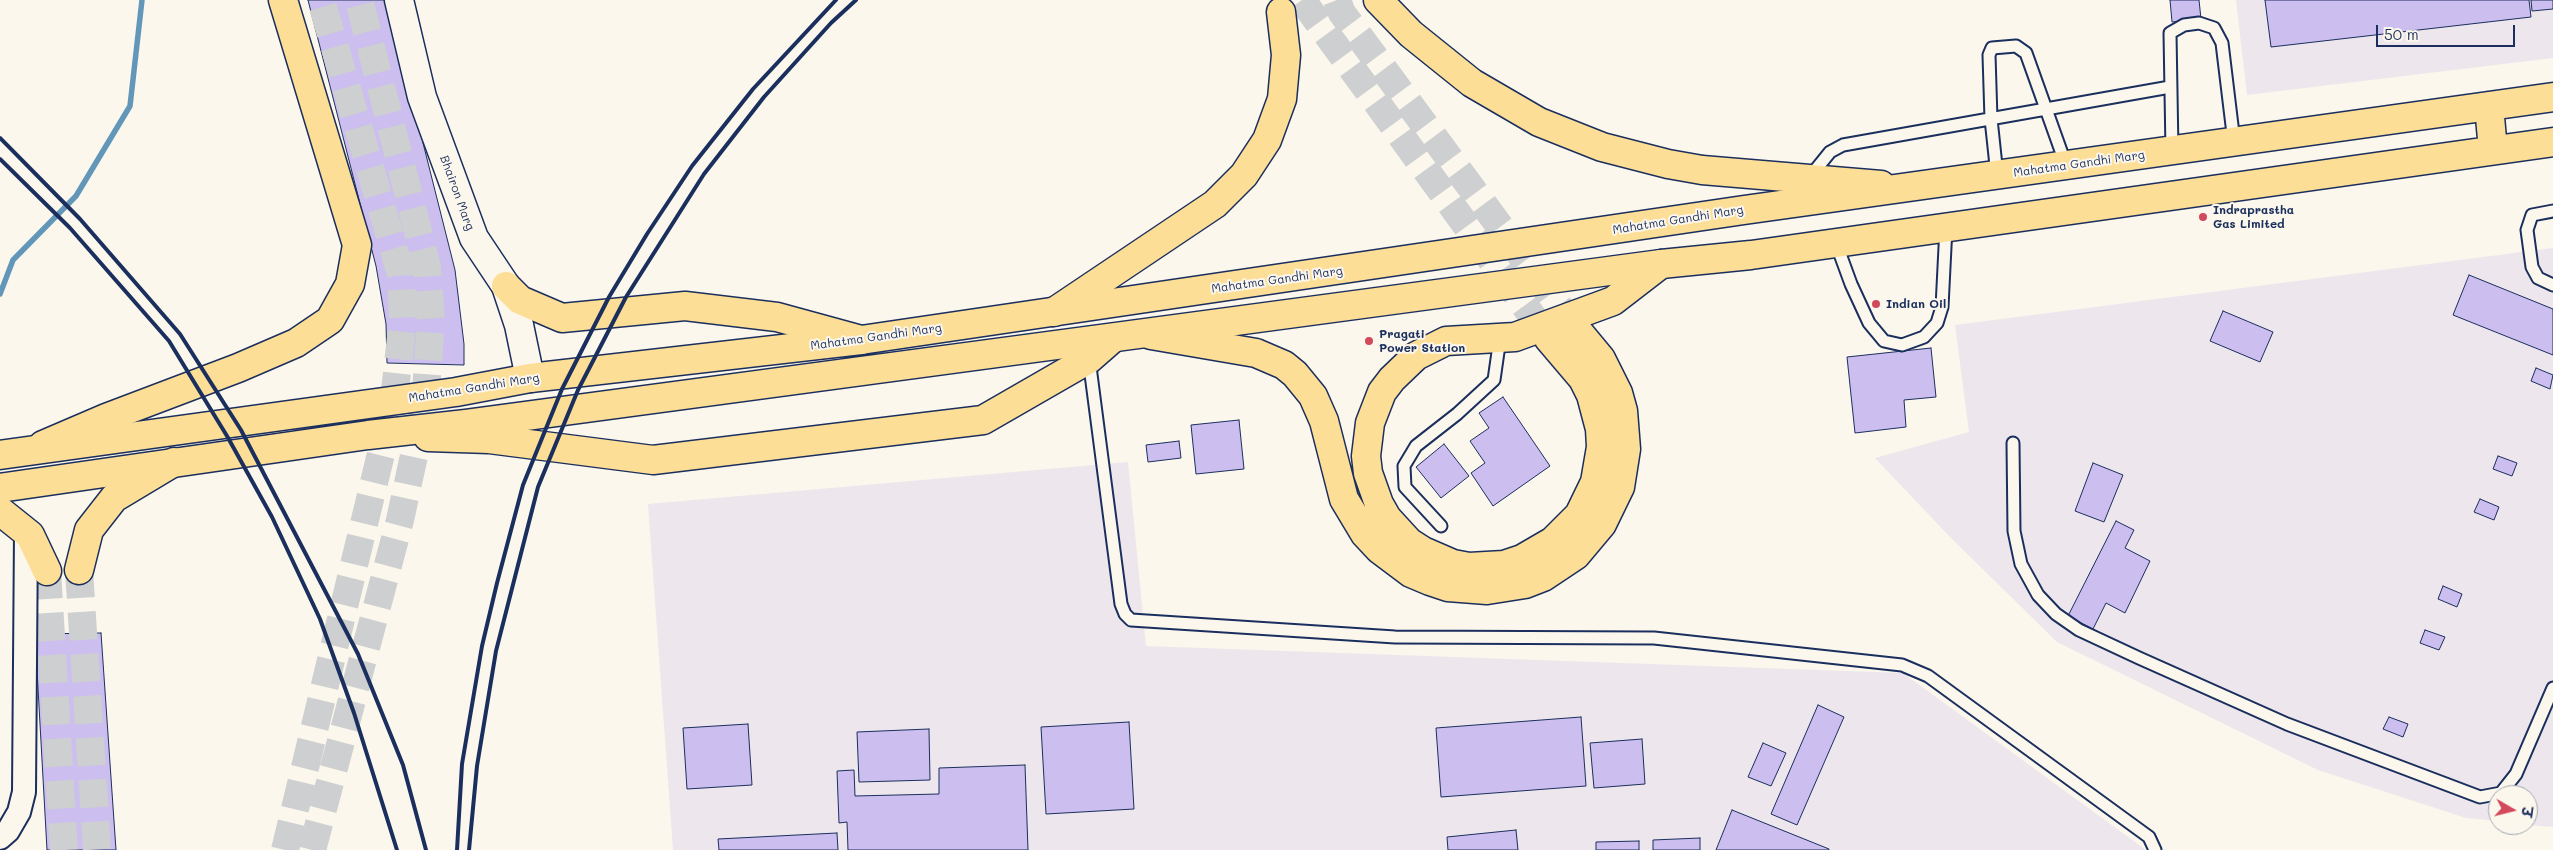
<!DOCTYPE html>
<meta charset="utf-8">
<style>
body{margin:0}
#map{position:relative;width:2553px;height:850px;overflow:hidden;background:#fbf7ec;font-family:Mali,"Playpen Sans Deva",sans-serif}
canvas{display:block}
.north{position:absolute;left:2488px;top:785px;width:50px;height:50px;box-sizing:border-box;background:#fbf7ec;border:1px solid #a1a7b3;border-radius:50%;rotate:98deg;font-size:14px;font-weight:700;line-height:20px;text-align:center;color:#1b2f5e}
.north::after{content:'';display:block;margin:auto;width:18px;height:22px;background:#d1495b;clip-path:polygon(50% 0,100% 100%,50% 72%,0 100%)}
.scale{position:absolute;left:2376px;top:25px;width:139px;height:22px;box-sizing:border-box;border:2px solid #1b2f5e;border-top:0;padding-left:6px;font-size:15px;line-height:18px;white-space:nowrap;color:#1b2f5e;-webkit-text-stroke:4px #fbf7ec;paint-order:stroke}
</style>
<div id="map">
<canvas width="2553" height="850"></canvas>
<div class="north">उ</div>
<div class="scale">50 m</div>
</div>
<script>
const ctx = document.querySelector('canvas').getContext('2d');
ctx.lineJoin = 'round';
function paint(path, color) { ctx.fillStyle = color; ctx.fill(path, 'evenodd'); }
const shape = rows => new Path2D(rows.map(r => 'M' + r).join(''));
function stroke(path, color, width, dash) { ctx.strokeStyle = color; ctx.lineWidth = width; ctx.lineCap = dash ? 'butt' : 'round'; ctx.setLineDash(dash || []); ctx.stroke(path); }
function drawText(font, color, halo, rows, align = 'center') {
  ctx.font = font + ' Mali,sans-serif'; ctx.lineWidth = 4; ctx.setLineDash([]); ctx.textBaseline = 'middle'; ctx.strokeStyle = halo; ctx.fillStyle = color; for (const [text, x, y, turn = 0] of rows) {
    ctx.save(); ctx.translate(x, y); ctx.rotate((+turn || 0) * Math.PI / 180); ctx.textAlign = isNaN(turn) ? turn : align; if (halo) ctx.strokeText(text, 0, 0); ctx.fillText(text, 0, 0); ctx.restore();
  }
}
paint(shape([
 [2236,0,2553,0,2553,58,2247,95],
 [2553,248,2553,827,2528,825,2528,795,2498,795,2498,821,2466,818,2318,770,2057,642,1951,538,1875,458,1969,432,1955,325],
 [1128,462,1146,646,1903,673,2146,850,673,850,648,504]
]), '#ede6ed');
stroke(shape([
 [0,294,13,260,76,196,130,106,142,0]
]), '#6397b9', 5.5);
const building = shape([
 [308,0,387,0,455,270,464,344,464,365,387,363,386,324,376,266,308,0],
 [2170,0,2199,0,2201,19,2172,22,2170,0],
 [2265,0,2529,0,2531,17,2271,47,2265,0],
 [2531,0,2553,0,2553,9,2532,11,2531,0],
 [2469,275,2553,309,2553,355,2453,315,2469,275],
 [2223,311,2273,332,2260,362,2210,341,2223,311],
 [1931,348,1936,397,1904,400,1906,427,1855,433,1847,357,1931,348],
 [2536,368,2553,375,2550,389,2531,381,2536,368],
 [1503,397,1550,466,1493,506,1471,473,1485,463,1470,441,1489,428,1479,413,1503,397],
 [1239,420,1244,469,1196,474,1191,425,1239,420],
 [1179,441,1181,458,1148,462,1146,445,1179,441],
 [1444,444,1469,476,1441,498,1416,467,1444,444],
 [2498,456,2517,463,2512,476,2493,469,2498,456],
 [2093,463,2123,475,2104,522,2075,511,2093,463],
 [2480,499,2499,507,2494,520,2474,512,2480,499],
 [2116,521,2134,530,2125,548,2150,561,2125,613,2106,603,2093,629,2068,616,2116,521],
 [2443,586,2462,594,2457,607,2438,599,2443,586],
 [2425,630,2445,637,2439,650,2420,643,2425,630],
 [101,633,116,850,47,850,35,634,101,633],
 [1818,705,1844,717,1797,825,1771,814,1818,705],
 [1581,717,1586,786,1441,797,1436,728,1581,717],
 [2389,717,2408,724,2403,737,2383,729,2389,717],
 [1129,722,1134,809,1046,814,1041,727,1129,722],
 [748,724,752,785,687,789,683,728,748,724],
 [929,729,930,780,859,782,857,732,929,729],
 [1642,739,1645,784,1594,788,1590,743,1642,739],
 [1763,743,1786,753,1771,786,1748,777,1763,743],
 [1025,765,1028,850,848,850,847,822,839,823,837,771,854,770,855,796,939,794,939,768,1025,765],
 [1732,810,1829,849,1829,850,1716,850,1732,810],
 [1516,830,1518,850,1448,850,1447,837,1516,830],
 [837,833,838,850,719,850,718,839,837,833],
 [1700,838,1700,850,1653,850,1653,840,1700,838],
 [1639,841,1639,850,1596,850,1596,842,1639,841]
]);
paint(building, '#ccbeef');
stroke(building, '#1b2f5e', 1);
stroke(shape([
 [1302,0,1549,339],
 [1337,0,1342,13,1572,324],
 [79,570,97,850],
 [47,571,64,850],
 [285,850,394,400,403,319,401,274,321,0],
 [312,850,400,520,425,405,431,320,427,267,359,0]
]), '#cecfd0', 28, [28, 14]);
const lane = shape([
 [2172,151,2170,33,2184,25,2199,23,2214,28,2222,43,2234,142],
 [1997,175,1991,119,1989,55,1992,48,2016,46,2026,53,2066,165],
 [1809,178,1830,152,1843,145,2170,87],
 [2553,211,2532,215,2527,230,2532,267,2538,278,2553,285],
 [1836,243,1851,284,1869,323,1884,341,1902,345,1924,337,1937,323,1942,307,1946,227],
 [1089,359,1121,604,1125,614,1131,620,1395,637,1654,638,1902,665,1928,676,2149,837,2155,850],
 [2013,443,2014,531,2021,564,2038,595,2056,614,2079,630,2139,658,2287,724,2480,797,2501,793,2516,774,2553,688],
 [1441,526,1405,487,1404,466,1416,446,1457,414,1494,380,1500,338]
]);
const street = shape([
 [0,838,8,831,19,812,24,792,26,532]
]);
const secondary = shape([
 [399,0,422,97,474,238,506,286,519,325,530,378]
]);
const primary = shape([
 [1378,0,1411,34,1472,83,1539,122,1602,147,1668,164,1702,170,1881,185],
 [506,286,520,300,562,318,685,306,777,317,861,340],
 [1054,312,1215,204,1244,175,1267,140,1282,99,1286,55,1281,12],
 [1151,335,1256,353,1284,365,1295,374,1313,396,1324,421,1344,499,1365,534,1379,549,1411,573,1430,581,1448,587,1487,590,1525,584,1543,577,1576,555,1602,524,1620,487,1626,449,1623,411,1618,393,1601,359,1572,324],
 [1549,339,1583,379,1591,395,1600,429,1601,447,1595,482,1579,515,1553,541,1522,559,1504,565,1469,567,1453,564,1423,551,1409,542,1387,518,1379,504,1368,473,1366,456,1370,423,1382,392,1392,379,1416,356,1446,341,1515,337,1613,301,1661,264],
 [428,437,489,439,653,460,983,420,1089,359,1113,338],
 [43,445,106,418,238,368,296,343,330,320,350,284,357,245,283,0],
 [0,511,30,535,47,571],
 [79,570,89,530,114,498,174,462]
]);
const highway = shape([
 [2489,106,2493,150],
 [0,455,456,392,530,378,861,340,1744,210,2553,97],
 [0,488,368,435,466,424,1661,264,1751,255,2553,142]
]);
stroke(lane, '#1b2f5e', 15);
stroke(street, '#1b2f5e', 26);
stroke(secondary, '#1b2f5e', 31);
stroke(primary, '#1b2f5e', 31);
stroke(highway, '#1b2f5e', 31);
stroke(lane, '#fbf7ec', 11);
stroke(street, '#fbf7ec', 22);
stroke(secondary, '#fbf7ec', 28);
stroke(primary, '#fdde96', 28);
stroke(highway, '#fdde96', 28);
stroke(shape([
 [0,138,80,219,180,334,241,430,358,654,403,765,426,850],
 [0,159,70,228,169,341,227,436,272,517,320,619,354,713,397,850],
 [457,850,462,764,482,646,497,583,523,485,562,389,609,297,647,234,692,166,753,89,836,0],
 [469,850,477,766,496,651,538,487,578,390,626,297,704,174,764,97,831,23,856,0]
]), '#1b2f5e', 4);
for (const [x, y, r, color] of [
 [2203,217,5,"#d1495b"],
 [1876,304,5,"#d1495b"],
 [1369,341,5,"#d1495b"]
]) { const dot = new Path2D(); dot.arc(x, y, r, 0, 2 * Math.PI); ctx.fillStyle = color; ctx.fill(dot); stroke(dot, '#fbf7ec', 2); }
drawText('12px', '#1b2f5e', '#fbf7ec', [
 ["Mahatma Gandhi Marg",2079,164,-8],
 ["Bhairon Marg",457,193,70],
 ["Mahatma Gandhi Marg",1678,220,-9],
 ["Mahatma Gandhi Marg",1277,280,-8],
 ["Mahatma Gandhi Marg",876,337,-8],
 ["Mahatma Gandhi Marg",474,388,-9]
]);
drawText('bold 12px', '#1b2f5e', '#fbf7ec', [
 ["Indraprastha",2213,210],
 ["Gas Limited",2213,224],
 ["Indian Oil",1886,304],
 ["Pragati",1379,334],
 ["Power Station",1379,348]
], 'left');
</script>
